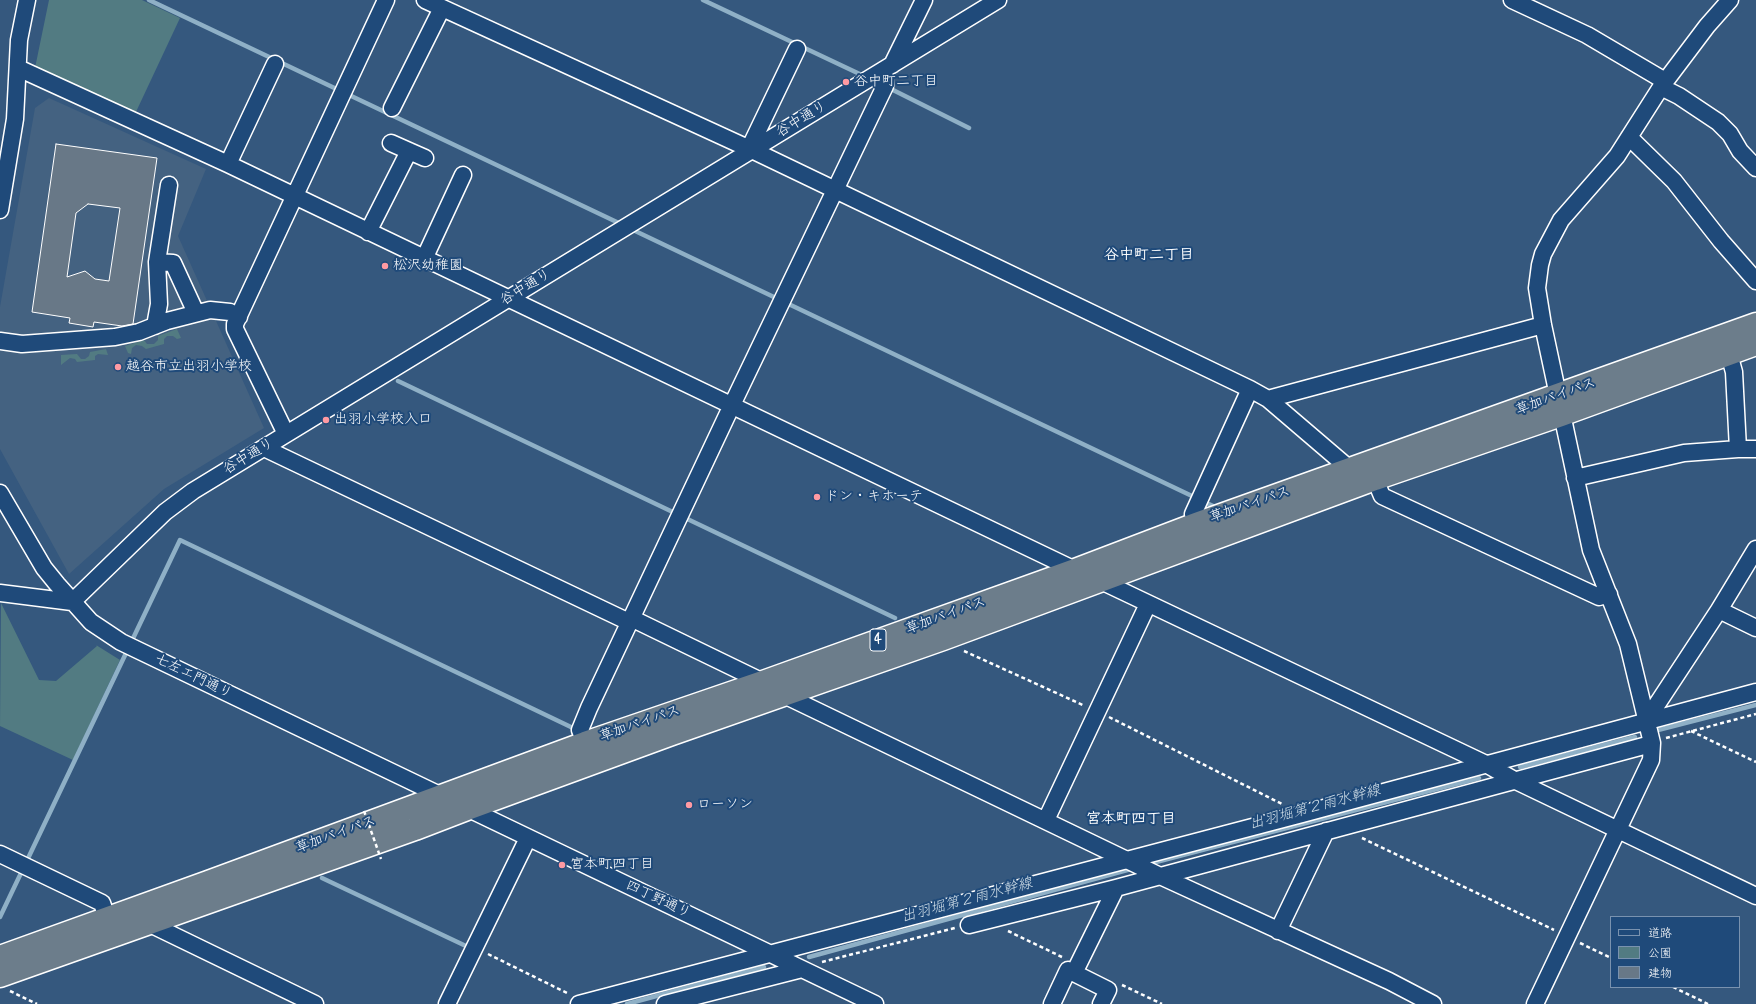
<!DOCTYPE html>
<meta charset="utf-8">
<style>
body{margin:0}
#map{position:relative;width:1756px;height:1004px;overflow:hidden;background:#35587e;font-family:Mynerve,"Klee One",sans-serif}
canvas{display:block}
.legend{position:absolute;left:1610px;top:916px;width:130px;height:72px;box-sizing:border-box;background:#1f4a7a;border:1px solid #7992af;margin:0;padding:5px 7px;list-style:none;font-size:12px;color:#fff}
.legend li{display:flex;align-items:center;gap:8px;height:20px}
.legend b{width:20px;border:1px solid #7992af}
</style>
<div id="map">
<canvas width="1756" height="1004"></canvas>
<ul class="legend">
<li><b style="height:5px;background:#1f4a7a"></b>道路</li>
<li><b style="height:11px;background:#527b82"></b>公園</li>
<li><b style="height:11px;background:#687887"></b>建物</li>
</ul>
</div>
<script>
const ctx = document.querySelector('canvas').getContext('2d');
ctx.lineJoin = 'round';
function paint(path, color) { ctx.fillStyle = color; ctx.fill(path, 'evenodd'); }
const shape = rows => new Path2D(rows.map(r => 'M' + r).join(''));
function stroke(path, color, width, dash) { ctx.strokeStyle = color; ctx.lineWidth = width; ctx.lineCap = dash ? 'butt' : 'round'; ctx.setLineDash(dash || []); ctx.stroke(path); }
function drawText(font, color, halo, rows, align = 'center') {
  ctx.font = font + ' Mynerve,"Klee One",sans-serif'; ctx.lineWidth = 4; ctx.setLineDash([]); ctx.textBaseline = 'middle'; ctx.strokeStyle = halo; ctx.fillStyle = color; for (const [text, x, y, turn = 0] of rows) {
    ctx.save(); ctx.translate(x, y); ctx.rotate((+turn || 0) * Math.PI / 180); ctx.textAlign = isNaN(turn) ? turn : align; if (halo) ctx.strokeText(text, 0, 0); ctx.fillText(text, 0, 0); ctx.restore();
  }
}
paint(shape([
 [49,98,206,169,178,236,264,428,164,489,69,574,0,449,0,307,35,108]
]), '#446281');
paint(shape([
 [49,0,142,0,180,18,135,114,35,68],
 [177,329,181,338,177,339,173,336,167,336,164,339,164,344,146,349,142,346,136,345,132,348,131,354,128,353,125,346,144,340,147,344,154,344,158,340,158,336],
 [106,349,108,355,98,354,95,356,95,360,77,362,75,359,70,358,61,365,61,355,77,354,81,359,85,359,89,356,90,352],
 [1,603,39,680,56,681,97,646,96,645,120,660,73,760,0,726]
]), '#527b82');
stroke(shape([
 [149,0,623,225],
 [703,0,866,77],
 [887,87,969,128],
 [631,229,1213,506],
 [398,381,895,618],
 [1658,730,1756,705],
 [1520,767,1635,737],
 [1156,862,1479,778],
 [322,878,468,947],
 [0,917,180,540,573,728],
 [809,957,1131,869],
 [627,1004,764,967]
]), '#8fb0c6', 4.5);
const building = shape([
 [56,144,157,158,133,324,122,326,94,322,93,327,69,323,70,318,32,312,56,144],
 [88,204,120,208,109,281,95,279,85,271,67,277,76,213,88,204]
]);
paint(building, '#687887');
stroke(building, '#fff', 1);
const minor = shape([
 [425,0,752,150,1250,389,1268,399,1351,470],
 [1512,0,1587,35,1665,81],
 [892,65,924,0],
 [18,68,228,164,1075,570,1101,581,1486,764,1516,781,1756,896],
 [1661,87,1679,96,1718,122,1730,134,1740,151,1756,168],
 [392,108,442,8],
 [1629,137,1674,181,1721,241,1756,281],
 [749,149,797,49],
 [409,151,425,158],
 [228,164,275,64],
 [0,210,15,119,19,40,27,0],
 [368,232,409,151,391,143],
 [424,259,463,175],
 [157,262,169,185],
 [155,326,159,304,157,262,173,263,196,313],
 [0,341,22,344,115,337,139,332,167,321,210,310,230,312,239,317],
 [1729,354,1734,372,1738,449],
 [1268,399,1543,325],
 [286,434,235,329,235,324,386,0],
 [264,448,629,622],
 [1575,478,1684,453,1738,449,1756,449],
 [1375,479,1382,496,1599,597,1609,594],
 [0,493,44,568,57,584,91,622,121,642,875,1004],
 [1196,524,1193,514,1250,389],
 [0,593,72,602],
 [72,602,165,512,193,491,998,0],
 [1719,610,1756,628],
 [631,618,763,682],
 [784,695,1158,875,1389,981,1433,1004],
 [1646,721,1719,610,1756,549],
 [585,743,580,730,589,708,732,405,885,86,884,70],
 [1046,820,1148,604],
 [0,854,102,903,107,918],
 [150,924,315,1004],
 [969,925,1116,888,1651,744],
 [1278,931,1326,831],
 [1074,973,1116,888],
 [447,1004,528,838],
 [579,1004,1302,814,1756,692],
 [665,1004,802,969],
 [1052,1004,1068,970,1108,990,1101,1004],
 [1535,1004,1651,760,1652,743,1628,644,1591,550,1543,325,1537,288,1540,265,1543,254,1561,220,1617,156,1661,87,1707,26,1730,0]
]);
const highway = shape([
 [0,957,208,882,585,743,763,682,1075,570,1196,524,1756,324],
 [0,976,415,829,467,809,672,734,943,639,1375,479,1561,415,1756,344]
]);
stroke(minor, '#fff', 19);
stroke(highway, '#fff', 25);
stroke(shape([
 [964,651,1085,706],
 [1109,717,1282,804],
 [1691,731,1756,762],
 [1666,738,1756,714],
 [1362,838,1554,930],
 [1008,931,1062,957],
 [1580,943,1611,958],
 [488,954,569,994],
 [822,962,955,928],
 [1122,985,1162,1004],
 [1673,987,1708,1004],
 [10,991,37,1004]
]), '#fff', 2.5, [4, 3]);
stroke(minor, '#1f4a7a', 16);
stroke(highway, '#6c7d8b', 22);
stroke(shape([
 [364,811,381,859]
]), '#fff', 2.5, [4, 3]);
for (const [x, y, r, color] of [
 [846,82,4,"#ff9aa2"],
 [385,266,4,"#ff9aa2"],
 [118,367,4,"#ff9aa2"],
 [326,420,4,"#ff9aa2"],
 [817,497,4,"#ff9aa2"],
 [689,805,4,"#ff9aa2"],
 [562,865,4,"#ff9aa2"]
]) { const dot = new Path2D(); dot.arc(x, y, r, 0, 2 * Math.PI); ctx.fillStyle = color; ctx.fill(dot); stroke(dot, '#1f4a7a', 1.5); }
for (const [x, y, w] of [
 [878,640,16]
]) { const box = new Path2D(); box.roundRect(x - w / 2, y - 11, w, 22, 3); ctx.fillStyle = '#1f4a7a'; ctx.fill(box); stroke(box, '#fff', 1); }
drawText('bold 13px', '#fff', null, [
 ["4",878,640]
]);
drawText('14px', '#fff', '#1f4a7a', [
 ["谷中町二丁目",854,82],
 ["松沢幼稚園",393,266],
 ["越谷市立出羽小学校",126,367],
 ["出羽小学校入口",334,420],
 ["ドン・キホーテ",825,497],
 ["ローソン",697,805],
 ["宮本町四丁目",570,865]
], 'left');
drawText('14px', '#fff', '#1f4a7a', [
 ["谷中通り",802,120,-31],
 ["谷中通り",526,288,-31],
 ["草加バイパス",1556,397,-20],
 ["谷中通り",249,457,-31],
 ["草加バイパス",1250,505,-19],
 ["草加バイパス",946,616,-20],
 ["七左エ門通り",193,677,26],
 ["草加バイパス",640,724,-19],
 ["草加バイパス",336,835,-20],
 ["四丁野通り",658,900,25]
]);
drawText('bold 15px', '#fff', '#1f4a7a', [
 ["谷中町二丁目",1149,256],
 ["宮本町四丁目",1131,820]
]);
drawText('italic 15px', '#d0dee7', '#1f4a7a', [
 ["出羽堀第２雨水幹線",1315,808,-15],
 ["出羽堀第２雨水幹線",967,901,-15]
]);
</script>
